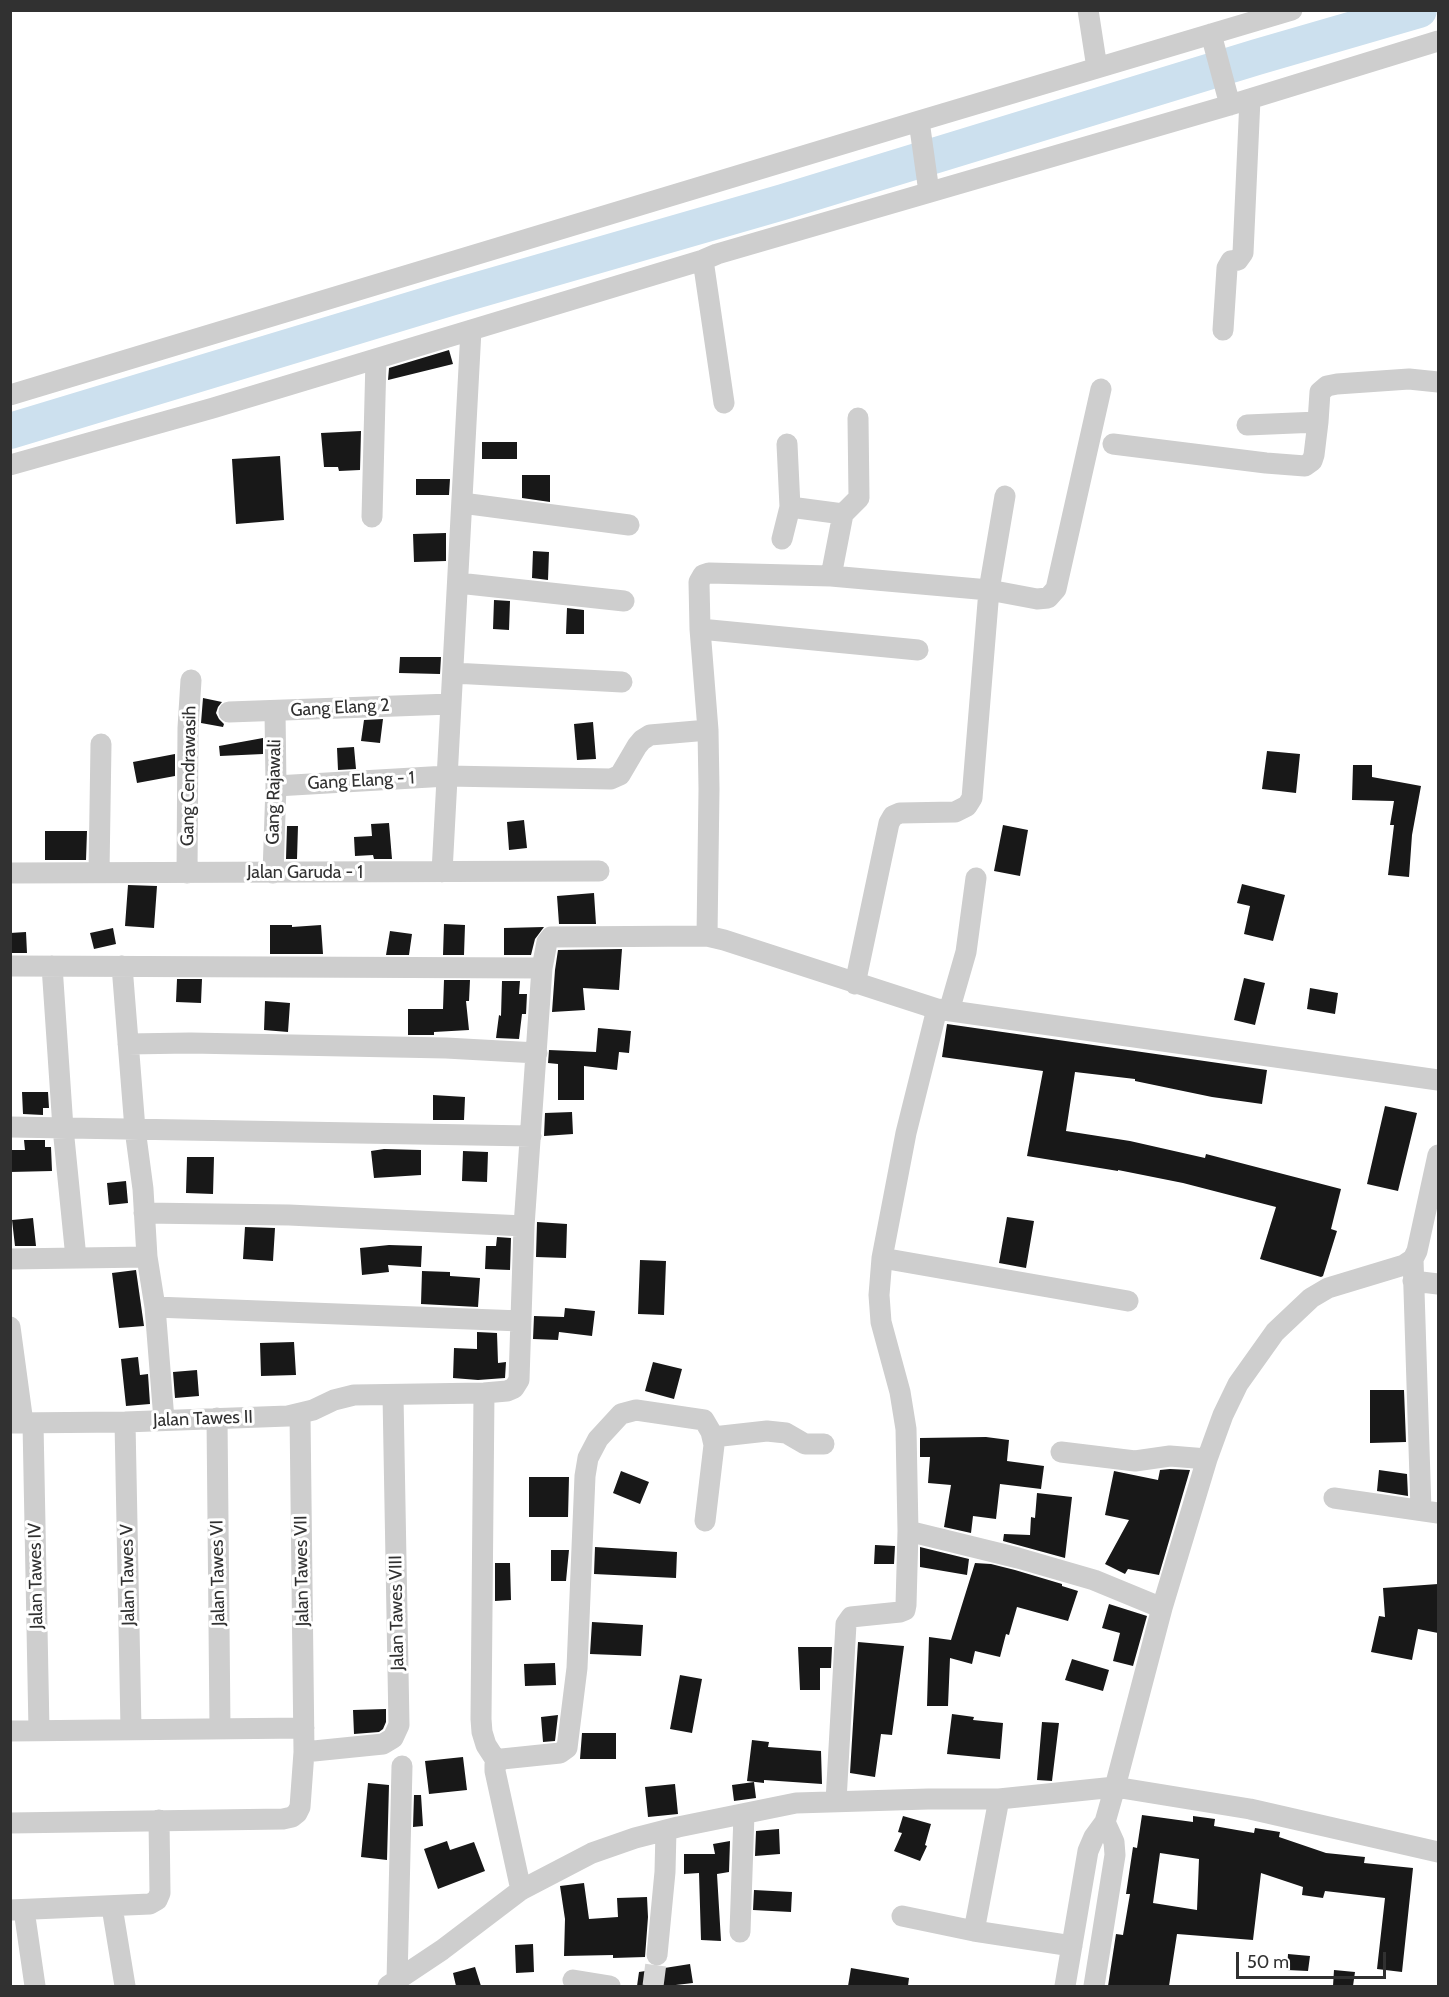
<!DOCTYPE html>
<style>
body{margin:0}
#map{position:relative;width:1449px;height:1997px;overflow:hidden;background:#fff;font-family:Cabin,sans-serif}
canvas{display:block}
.frame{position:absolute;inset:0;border:12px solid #313131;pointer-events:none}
.scale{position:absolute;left:1236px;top:1952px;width:150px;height:27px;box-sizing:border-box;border:3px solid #313131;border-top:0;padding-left:8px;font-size:18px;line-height:21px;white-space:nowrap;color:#313131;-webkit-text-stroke:4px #fff;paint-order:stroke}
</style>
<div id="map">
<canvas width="1449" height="1997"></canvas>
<div class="frame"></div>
<div class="scale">50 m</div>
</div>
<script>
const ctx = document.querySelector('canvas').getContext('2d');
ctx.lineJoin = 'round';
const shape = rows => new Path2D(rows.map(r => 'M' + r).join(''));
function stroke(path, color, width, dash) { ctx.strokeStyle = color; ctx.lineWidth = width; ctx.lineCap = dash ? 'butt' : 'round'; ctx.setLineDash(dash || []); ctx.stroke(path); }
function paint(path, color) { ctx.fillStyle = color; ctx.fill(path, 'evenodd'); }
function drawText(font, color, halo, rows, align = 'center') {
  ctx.font = font + ' Cabin,sans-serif'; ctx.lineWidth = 6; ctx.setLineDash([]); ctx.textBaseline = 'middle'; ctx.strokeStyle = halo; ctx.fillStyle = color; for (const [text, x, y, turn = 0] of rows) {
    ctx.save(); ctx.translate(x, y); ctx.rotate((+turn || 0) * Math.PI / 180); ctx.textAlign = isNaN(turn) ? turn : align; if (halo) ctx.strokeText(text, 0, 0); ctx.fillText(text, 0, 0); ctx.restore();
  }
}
stroke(shape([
 [10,431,450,298,783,202,1257,57,1419,10]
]), '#cce0ee', 36);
paint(shape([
 [449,350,453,364,388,380,389,368],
 [361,431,360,470,339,471,338,467,324,467,321,433],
 [482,442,517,442,517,459,482,459],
 [280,456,284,520,236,524,232,459],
 [522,475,550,475,550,502,522,498],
 [416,479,450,479,449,495,416,495],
 [446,533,446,561,414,562,413,534],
 [533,551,549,552,548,580,532,578],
 [494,600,510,601,509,630,493,629],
 [567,608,584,610,584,634,566,634],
 [400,657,441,657,440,674,399,673],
 [203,698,222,702,218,707,216,713,219,719,224,724,223,727,201,723],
 [383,719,380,743,361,741,364,720],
 [593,722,596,759,577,760,574,724],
 [263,738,263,754,220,756,219,746],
 [354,747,356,769,338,770,337,748],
 [1267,751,1300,754,1296,793,1262,789],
 [175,754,175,776,137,783,133,762],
 [1353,765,1372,765,1372,777,1421,786,1412,835,1409,877,1388,875,1394,825,1390,825,1394,801,1352,800],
 [524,820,527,848,509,850,507,822],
 [389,823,392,859,374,859,373,855,355,856,354,837,372,836,371,824],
 [1003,825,1028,830,1020,876,994,871],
 [287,826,298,826,297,859,286,859],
 [45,831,87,831,86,860,45,860],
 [1242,884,1285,895,1273,941,1244,934,1250,906,1237,903],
 [128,885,157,886,154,928,125,926],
 [594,893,596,924,559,924,557,896],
 [444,924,465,925,464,955,443,955],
 [270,925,292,925,292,927,321,925,323,954,270,954],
 [544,927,535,939,531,955,504,955,504,928],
 [113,928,116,944,94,949,90,933],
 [390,931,412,934,409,955,386,955],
 [26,932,27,953,10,953,10,933],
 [622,949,619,990,583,988,585,1010,552,1012,555,970,558,950],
 [1244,978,1265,983,1255,1025,1234,1020],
 [177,979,202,979,201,1003,176,1002],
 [444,980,470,980,469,1001,466,1001,469,1030,434,1032,434,1035,408,1035,408,1009,443,1009],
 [502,981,520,981,519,994,527,994,526,1014,522,1014,519,1039,496,1038,499,1015,501,1016],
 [1310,988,1338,993,1335,1014,1307,1009],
 [265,1001,290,1003,288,1032,264,1030],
 [947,1024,1267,1070,1262,1104,1212,1097,1135,1081,1135,1079,1075,1072,1066,1131,1130,1141,1205,1158,1206,1154,1341,1189,1331,1229,1337,1231,1323,1276,1321,1277,1260,1259,1276,1207,1183,1183,1118,1170,1118,1171,1027,1156,1043,1071,942,1057],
 [598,1028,631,1031,629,1053,619,1052,617,1070,584,1066,584,1100,558,1100,558,1064,548,1063,549,1050,596,1052],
 [22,1092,48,1092,49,1108,43,1108,43,1115,23,1114],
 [433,1095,465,1097,464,1120,433,1120],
 [1385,1106,1417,1113,1398,1191,1367,1184],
 [572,1112,573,1134,544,1136,545,1113],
 [24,1140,45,1140,45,1147,51,1147,52,1171,10,1172,10,1150,25,1150],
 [384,1149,421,1150,421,1175,374,1178,371,1151],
 [463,1151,488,1152,487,1182,462,1181],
 [187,1157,214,1157,213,1194,186,1193],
 [126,1181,128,1203,109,1205,107,1183],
 [1007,1217,1034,1221,1026,1268,999,1263],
 [33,1218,36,1246,15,1246,12,1220],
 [537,1222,567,1224,566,1258,536,1257],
 [245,1227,275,1228,273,1261,243,1259],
 [497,1237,511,1238,510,1270,485,1269,486,1246,496,1246],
 [389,1245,422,1246,421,1267,388,1265,389,1272,362,1275,360,1248],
 [640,1260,666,1261,664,1315,638,1314],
 [136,1270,144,1326,119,1328,112,1273],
 [422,1271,450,1272,450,1276,480,1278,478,1307,421,1304],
 [565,1308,595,1311,592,1336,559,1332,558,1340,533,1339,534,1316,564,1317],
 [477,1332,497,1333,498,1363,506,1362,505,1378,478,1380,453,1378,454,1348,477,1349],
 [294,1342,296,1375,261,1376,260,1343],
 [138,1357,140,1375,148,1374,150,1404,126,1406,121,1359],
 [653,1362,682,1369,674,1399,645,1391],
 [197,1370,199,1396,175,1398,173,1372],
 [1370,1390,1404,1390,1406,1442,1370,1443],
 [986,1437,1009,1440,1007,1461,1044,1466,1041,1489,1000,1484,996,1519,973,1516,971,1533,944,1527,951,1485,928,1483,930,1457,920,1457,920,1438],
 [1170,1469,1190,1470,1159,1575,1128,1569,1125,1574,1105,1564,1129,1520,1105,1515,1114,1471,1158,1480,1160,1470],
 [1379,1470,1407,1474,1408,1496,1377,1491],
 [621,1471,649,1482,640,1504,613,1493],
 [529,1477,569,1477,568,1517,529,1517],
 [1037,1493,1072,1497,1065,1558,1003,1541,1004,1534,1030,1535,1031,1517,1035,1518],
 [875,1545,895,1546,894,1564,874,1564],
 [595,1547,677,1552,676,1578,594,1574],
 [920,1547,969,1559,967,1575,920,1567],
 [551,1550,569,1550,566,1581,551,1581],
 [495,1563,510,1563,511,1600,495,1601],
 [975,1563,991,1564,1015,1570,1062,1584,1062,1586,1078,1591,1068,1621,1017,1607,1009,1635,1006,1634,1000,1657,975,1651,972,1664,950,1658,948,1706,927,1706,929,1637,951,1640],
 [1438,1584,1438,1633,1418,1629,1412,1660,1371,1652,1379,1616,1385,1617,1383,1588],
 [1109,1604,1147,1616,1133,1666,1113,1661,1120,1633,1102,1628],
 [592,1622,643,1625,641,1656,590,1654],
 [858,1642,904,1646,892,1735,881,1734,875,1777,850,1773],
 [798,1647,832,1647,831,1668,820,1668,820,1690,800,1690],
 [1072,1659,1109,1670,1103,1691,1065,1680],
 [555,1663,556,1685,525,1686,524,1664],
 [680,1675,702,1679,692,1733,670,1729],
 [386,1709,386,1722,383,1729,379,1732,354,1734,353,1710],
 [952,1714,974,1717,973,1720,1003,1723,1000,1759,947,1754],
 [558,1715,555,1741,543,1742,541,1717],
 [1042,1722,1059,1723,1052,1781,1037,1780],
 [582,1733,616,1733,616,1759,580,1759],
 [752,1740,769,1742,768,1747,821,1751,822,1784,764,1780,764,1783,747,1781],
 [463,1757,467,1790,429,1794,425,1761],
 [754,1782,756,1798,734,1801,732,1785],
 [368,1783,389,1785,387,1860,361,1857],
 [675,1784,678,1814,648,1817,645,1787],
 [414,1795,421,1795,423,1826,413,1827],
 [1142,1815,1193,1822,1193,1816,1215,1819,1214,1826,1254,1833,1255,1828,1280,1832,1279,1837,1326,1853,1365,1857,1364,1863,1413,1868,1402,1972,1377,1969,1385,1898,1325,1891,1323,1898,1302,1895,1303,1887,1261,1873,1253,1940,1177,1934,1169,1986,1108,1986,1116,1934,1123,1935,1130,1894,1126,1894,1133,1847,1137,1848],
 [1160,1853,1199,1859,1197,1910,1153,1903],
 [903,1816,931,1824,925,1845,927,1846,920,1861,894,1851,902,1833,898,1832],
 [779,1829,780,1854,755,1856,756,1831],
 [447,1841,450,1850,474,1842,485,1871,438,1889,424,1849],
 [730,1841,729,1872,717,1874,721,1941,701,1940,699,1873,684,1874,684,1854,715,1854,713,1844],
 [584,1883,589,1919,618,1917,617,1898,647,1897,648,1917,645,1957,613,1958,613,1955,564,1956,565,1919,560,1886],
 [754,1890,792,1892,791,1912,753,1910],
 [533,1944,534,1972,516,1973,515,1945],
 [1288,1954,1310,1956,1308,1971,1287,1970],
 [690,1964,693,1983,667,1986,637,1986,639,1972],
 [475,1967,481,1986,456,1986,453,1973],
 [851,1968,909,1978,908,1986,848,1986],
 [1334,1970,1355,1972,1353,1986,1333,1986]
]), '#181818');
stroke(shape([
 [653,1986,657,1955]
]), '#d6d6d6', 21, [21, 10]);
stroke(shape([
 [1088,10,1097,68],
 [1211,34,1230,105],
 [919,121,929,192],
 [703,260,724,403],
 [1223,330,1227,268,1231,261,1238,260,1243,253,1250,99],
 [10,395,919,121,1292,10],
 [1247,425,1318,422,1320,392,1327,386,1337,384,1409,379,1438,382],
 [787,444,790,507,843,514],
 [1113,444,1266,463,1305,466,1312,461,1314,455,1318,422],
 [10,465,213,408,703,260,717,254,1230,105,1438,41],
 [462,503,629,525],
 [372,517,376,359],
 [782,539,790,507],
 [831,576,843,514,859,498,858,418],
 [458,583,624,601],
 [700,629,918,650],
 [453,673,622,682],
 [229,712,451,704],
 [276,786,447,776,611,779,620,775,637,746,642,740,650,735,708,730],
 [99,872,101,744],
 [442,872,471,330],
 [10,873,599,871],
 [187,873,188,728,191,680],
 [273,873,276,786,275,711],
 [707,936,709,789,708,730,700,629,699,582,703,575,709,573,831,576,989,590,1037,599,1048,598,1056,589,1101,389],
 [10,966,542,968],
 [52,966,63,1128,76,1258],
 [122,966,135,1129,143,1189,147,1257,155,1307,164,1420],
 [855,984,889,823,893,816,900,813,955,812,967,806,972,798,989,590,1005,496],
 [949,1011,966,952,976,878],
 [128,1044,190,1043,446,1048,537,1053],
 [10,1127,531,1136],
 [144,1213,289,1215,524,1226],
 [882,1258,1128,1301],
 [10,1259,147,1257],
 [1413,1259,1421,1510],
 [1413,1281,1438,1284],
 [155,1307,521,1321],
 [10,1327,23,1423],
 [484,1393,481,1719,482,1732,486,1745,497,1762],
 [217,1418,220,1728],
 [125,1422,131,1729],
 [10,1423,125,1422,288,1416,313,1410,334,1400,354,1395,484,1393,507,1391,514,1388,519,1380,524,1226,542,968,547,942,551,937,707,936,724,940,937,1009,1438,1080],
 [33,1423,39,1730],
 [713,1437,767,1431,786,1433,805,1444,824,1444],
 [1061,1452,1135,1461,1170,1456,1207,1459],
 [1334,1498,1438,1513],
 [908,1531,1018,1558,1094,1580,1162,1608],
 [10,1731,304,1728],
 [304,1752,383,1744,393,1738,399,1725,393,1395],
 [836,1801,846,1624,851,1617,900,1612,905,1610,906,1605,908,1531,906,1429,900,1392,881,1322,879,1295,882,1258,906,1133,937,1009],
 [10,1823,283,1819,292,1817,297,1813,300,1807,304,1752,300,1414],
 [521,1890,495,1771,495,1765,502,1759,560,1753,567,1748,577,1668,585,1476,588,1458,598,1439,621,1414,636,1410,704,1420,711,1432,714,1445,705,1521],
 [112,1907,125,1986],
 [10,1910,150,1904,157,1900,160,1893,159,1820],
 [24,1910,35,1986],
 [902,1916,974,1931,1072,1946],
 [974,1931,999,1799],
 [740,1932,744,1814],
 [657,1955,665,1872,666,1830],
 [573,1980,610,1986],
 [397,1981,402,1766],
 [388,1986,442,1950,521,1890,592,1853,635,1838,678,1827,796,1803,928,1799,999,1799,1115,1787,1162,1608,1207,1459,1223,1415,1238,1384,1275,1332,1311,1298,1328,1288,1404,1265,1413,1259,1417,1251,1438,1155],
 [1065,1986,1088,1851,1094,1837,1105,1822,1115,1787,1250,1809,1438,1852],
 [1094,1986,1115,1855,1114,1842,1105,1822]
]), '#cecece', 21);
drawText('18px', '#313131', '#fff', [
 ["Gang Elang 2",340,708,-3],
 ["Gang Cendrawasih",189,776,-89],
 ["Gang Elang - 1",361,781,-3],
 ["Gang Rajawali",274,792,-89],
 ["Jalan Garuda - 1",305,873],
 ["Jalan Tawes II",203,1419,-2],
 ["Jalan Tawes VII",302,1571,-91],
 ["Jalan Tawes VI",218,1573,-91],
 ["Jalan Tawes V",128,1575,-91],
 ["Jalan Tawes IV",36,1576,-91],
 ["Jalan Tawes VIII",397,1613,-91]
]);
</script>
